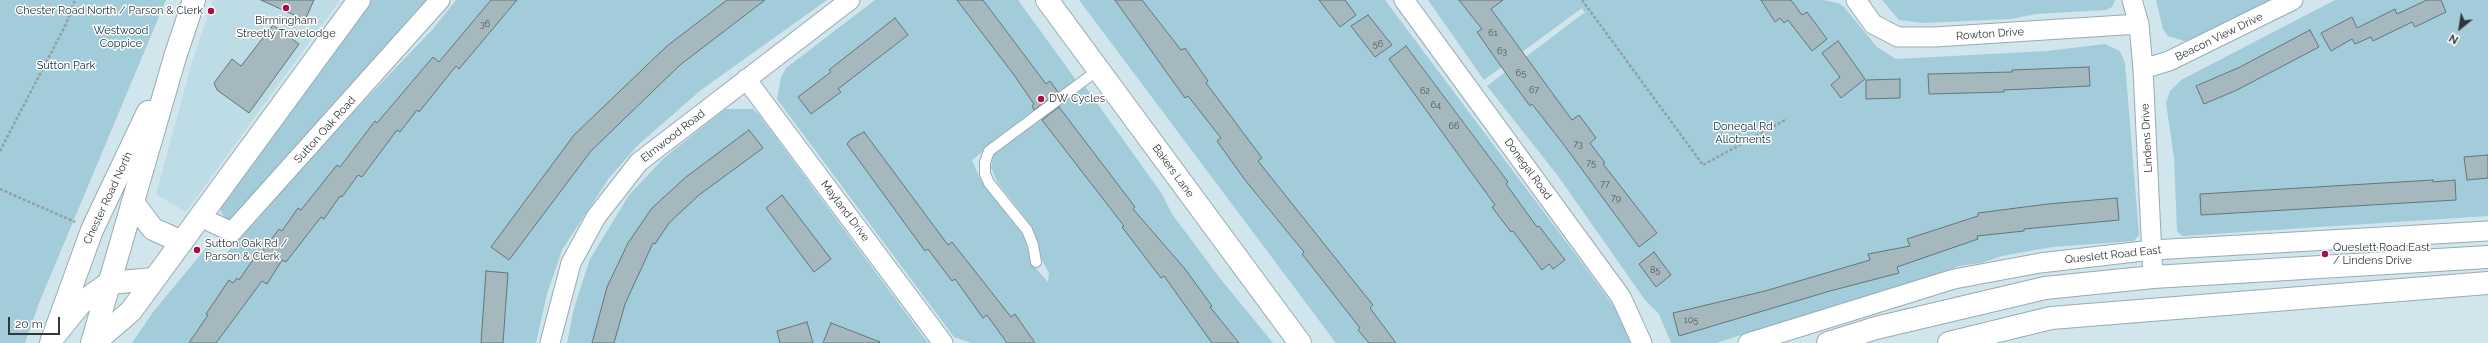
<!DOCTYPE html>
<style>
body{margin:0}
#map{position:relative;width:2488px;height:343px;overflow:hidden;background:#d1e5ec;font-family:Raleway,sans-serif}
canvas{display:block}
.north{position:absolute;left:2440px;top:8px;width:40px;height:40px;-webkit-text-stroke:3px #fff;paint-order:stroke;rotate:210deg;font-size:11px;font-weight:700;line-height:16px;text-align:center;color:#2f373a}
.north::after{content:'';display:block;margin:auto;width:14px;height:18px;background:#2f373a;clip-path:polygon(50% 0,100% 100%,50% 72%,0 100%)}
.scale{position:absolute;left:8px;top:317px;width:52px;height:18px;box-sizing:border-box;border:2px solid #2f373a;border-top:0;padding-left:5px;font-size:12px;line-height:14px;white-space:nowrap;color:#2f373a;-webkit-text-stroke:3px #fff;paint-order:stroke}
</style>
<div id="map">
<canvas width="2488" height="343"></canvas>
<div class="north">N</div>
<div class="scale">20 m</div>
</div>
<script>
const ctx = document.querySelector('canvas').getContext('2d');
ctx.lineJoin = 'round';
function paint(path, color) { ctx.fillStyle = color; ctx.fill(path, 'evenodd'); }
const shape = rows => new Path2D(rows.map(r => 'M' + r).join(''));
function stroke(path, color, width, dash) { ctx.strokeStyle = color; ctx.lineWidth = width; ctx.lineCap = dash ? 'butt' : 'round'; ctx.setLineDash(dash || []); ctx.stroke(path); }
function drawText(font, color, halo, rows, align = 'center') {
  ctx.font = font + ' Raleway,sans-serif'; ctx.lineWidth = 3; ctx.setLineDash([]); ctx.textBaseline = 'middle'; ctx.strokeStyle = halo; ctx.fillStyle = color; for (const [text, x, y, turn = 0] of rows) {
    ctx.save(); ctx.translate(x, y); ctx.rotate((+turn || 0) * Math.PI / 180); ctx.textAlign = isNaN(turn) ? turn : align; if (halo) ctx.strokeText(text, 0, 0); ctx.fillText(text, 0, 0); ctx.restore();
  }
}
paint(shape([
 [213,0,340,0,186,212,156,194,193,59]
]), '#bedce5');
paint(shape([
 [0,0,166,0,39,303,25,343,0,343],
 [369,0,432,0,232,219,227,219,222,214,220,208],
 [456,0,827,0,701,90,638,145,609,178,562,250,547,294,536,343,132,343,153,312,207,247,222,258,337,129,433,29],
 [875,0,1018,0,1076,80,972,160,981,181,1023,235,1032,264,1048,282,1049,273,1039,255,1036,236,1032,227,997,182,991,167,994,153,1084,85,1162,194,1172,214,1219,277,1273,343,971,343,954,337,777,99,781,77,786,68],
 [1079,0,1385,0,1585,267,1634,334,1637,343,1336,343],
 [1428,0,1823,0,1838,3,1844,7,1877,47,1896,59,2047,51,2105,44,2120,51,2125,63,2139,235,2134,241,2052,247,2002,256,1981,263,1959,266,1919,282,1840,304,1716,343,1671,343,1659,314,1645,300,1558,176,1487,86,1584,13,1586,15,1582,8,1484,80],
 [1882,0,2115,0,2112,7,2106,10,2036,14,2011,19,1924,23,1899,20],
 [2156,0,2273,0,2195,38,2184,41,2168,36,2163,29],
 [2335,0,2488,0,2488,216,2182,236,2177,231,2174,158,2166,103,2170,91,2181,80],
 [725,109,753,109,760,116,928,343,567,343,574,308,590,259,629,195,664,158]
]), '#a3ccda');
const building = shape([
 [261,0,314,0,305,20,261,0],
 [491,0,517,0,459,69,456,66,419,112,417,110,400,132,397,130,362,177,358,175,342,197,340,196,324,219,321,217,286,262,282,260,267,284,262,281,216,343,189,343,208,315,206,314,229,280,233,283,237,278,239,280,259,251,261,253,279,229,282,231,298,208,301,210,337,165,340,167,375,121,377,123,433,57,439,62,491,0],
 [727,0,765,0,680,65,591,151,509,260,491,247,574,135,667,46,727,0],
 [957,0,983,0,1046,84,1050,81,1058,92,1034,110,1032,106,1034,104,1014,75,957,0],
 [1115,0,1142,0,1181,50,1185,48,1208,81,1206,83,1262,158,1258,161,1364,294,1373,305,1370,308,1396,343,1369,343,1358,330,1360,328,1302,254,1304,252,1245,180,1217,141,1221,138,1188,96,1185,98,1115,0],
 [1319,0,1345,0,1356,15,1340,27,1319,0],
 [1459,0,1503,0,1491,9,1572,120,1579,115,1588,127,1596,138,1590,143,1605,163,1603,164,1657,233,1639,247,1564,145,1532,104,1530,106,1505,72,1477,32,1482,29,1459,0],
 [1761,0,1791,0,1802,15,1807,12,1827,39,1812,51,1788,20,1784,23,1780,18,1775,22,1761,0],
 [2427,0,2441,0,2446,12,2415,27,2412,22,2373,41,2371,37,2355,44,2352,39,2331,51,2321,33,2352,17,2357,28,2395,9,2397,14,2427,0],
 [1368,15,1392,45,1375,57,1351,26,1368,15],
 [895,18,908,35,838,89,841,92,811,114,798,97,831,72,829,70,895,18],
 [273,25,299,44,249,113,217,90,214,83,232,59,241,66,273,25],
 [2310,30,2319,47,2237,90,2204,104,2196,86,2240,67,2310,30],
 [1838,41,1865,79,1841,98,1831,85,1840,77,1822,53,1838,41],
 [1406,46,1508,182,1506,184,1537,227,1539,226,1565,260,1553,269,1549,264,1542,270,1513,231,1511,232,1492,207,1495,205,1389,59,1406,46],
 [2089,67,2090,86,2004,90,2004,92,1929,94,1928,74,2012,72,2012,70,2089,67],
 [1900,79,1900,98,1866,99,1866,80,1900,79],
 [1059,107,1135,207,1133,209,1185,269,1212,306,1210,307,1239,343,1212,343,1164,276,1161,278,1122,227,1124,226,1042,120,1059,107],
 [749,130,763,148,699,195,669,223,655,244,653,243,625,304,614,343,592,343,607,287,628,243,652,208,686,177,749,130],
 [864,132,948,245,952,242,1011,317,1015,314,1035,343,1007,343,987,315,983,318,955,279,952,281,928,249,925,251,847,144,851,139,864,132],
 [2488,155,2488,178,2467,180,2464,157,2488,155],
 [2433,180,2433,182,2455,180,2456,200,2201,215,2200,194,2433,180],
 [782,195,831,259,814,272,766,208,782,195],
 [2117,198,2119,220,2024,229,2024,231,1977,236,1978,239,1897,267,1899,273,1830,291,1679,336,1673,313,1765,291,1870,260,1868,254,1910,246,1907,239,1978,216,1978,213,2048,204,2117,198],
 [1654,252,1671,275,1656,287,1639,264,1654,252],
 [486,271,508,273,503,343,481,343,486,271],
 [807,322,813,343,780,343,777,331,807,322],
 [831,323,880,342,879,343,823,343,831,323]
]);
paint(building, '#a4b8be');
stroke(building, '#63767c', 1);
const service = shape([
 [1036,262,1033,245,1027,230,989,183,985,174,985,162,989,151,1098,70]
]);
const minor = shape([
 [1404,0,1621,297,1642,343],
 [1856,0,1873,24,1898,37,1935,37,2139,24],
 [2132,0,2139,24,2143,69,2153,277],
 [2143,69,2169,61,2293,0],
 [746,79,943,343],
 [200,217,232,232,440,0],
 [550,343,571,263,596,217,639,162,850,0],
 [1748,343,1954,279,2040,263,2152,250,2488,231]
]);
const tertiary = shape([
 [1047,0,1300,343]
]);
const secondary = shape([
 [133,203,153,229,182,242],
 [55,335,81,303,109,283,154,279],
 [94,343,131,311,359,0]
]);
const trunk = shape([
 [51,343,92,230,148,112],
 [92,343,175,57,194,0],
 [1828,343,1876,328,2045,288,2153,277,2488,257],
 [1949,343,2051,318,2488,283]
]);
stroke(service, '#98abb2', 12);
stroke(minor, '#98abb2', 21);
stroke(tertiary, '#98abb2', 24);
stroke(secondary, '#98abb2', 24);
stroke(trunk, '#98abb2', 24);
stroke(shape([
 [1582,0,1703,165,1787,119],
 [0,151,66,24,75,0],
 [0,189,75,222]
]), '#91a0a5', 2.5, [3, 2]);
stroke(service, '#fff', 10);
stroke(minor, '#fff', 19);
stroke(tertiary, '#fff', 22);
stroke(secondary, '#fff', 22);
stroke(trunk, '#fff', 22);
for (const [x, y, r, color] of [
 [286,8,4,"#a71044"],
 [211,11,4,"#a71044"],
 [1041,99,4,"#a71044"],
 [197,250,4,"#a71044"],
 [2325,254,4,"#a71044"]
]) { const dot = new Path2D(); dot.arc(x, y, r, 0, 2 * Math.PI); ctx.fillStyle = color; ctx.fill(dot); stroke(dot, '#fff', 1.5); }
drawText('9px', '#4c575b', null, [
 ["36",485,24],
 ["61",1493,33],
 ["56",1378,44],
 ["63",1502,51],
 ["65",1521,73],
 ["67",1534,90],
 ["62",1425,91],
 ["64",1436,105],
 ["66",1454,126],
 ["73",1578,144],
 ["75",1591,163],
 ["77",1605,184],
 ["79",1616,198],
 ["85",1655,270],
 ["105",1691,320]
]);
drawText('11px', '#2f373a', '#fff', [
 ["Chester Road North / Parson & Clerk",203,11,"right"],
 ["Birmingham",286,21,"center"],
 ["Streetly Travelodge",286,34,"center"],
 ["DW Cycles",1049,99],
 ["Sutton Oak Rd /",205,244],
 ["Parson & Clerk",205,257],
 ["Queslett Road East",2333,248],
 ["/ Lindens Drive",2333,261]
], 'left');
drawText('11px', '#042f3a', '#fff', [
 ["Westwood",121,31],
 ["Coppice",121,44],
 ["Sutton Park",66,66],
 ["Donegal Rd",1743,127],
 ["Allotments",1743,140]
]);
drawText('11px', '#2f373a', '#fff', [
 ["Rowton Drive",1990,34,-4],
 ["Beacon View Drive",2219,37,-26],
 ["Sutton Oak Road",325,130,-48],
 ["Elmwood Road",673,136,-38],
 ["Lindens Drive",2147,138,-93],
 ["Donegal Road",1528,169,54],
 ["Bakers Lane",1173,171,54],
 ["Chester Road North",108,198,-65],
 ["Mayland Drive",845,211,53],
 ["Queslett Road East",2113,255,-6]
]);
</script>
